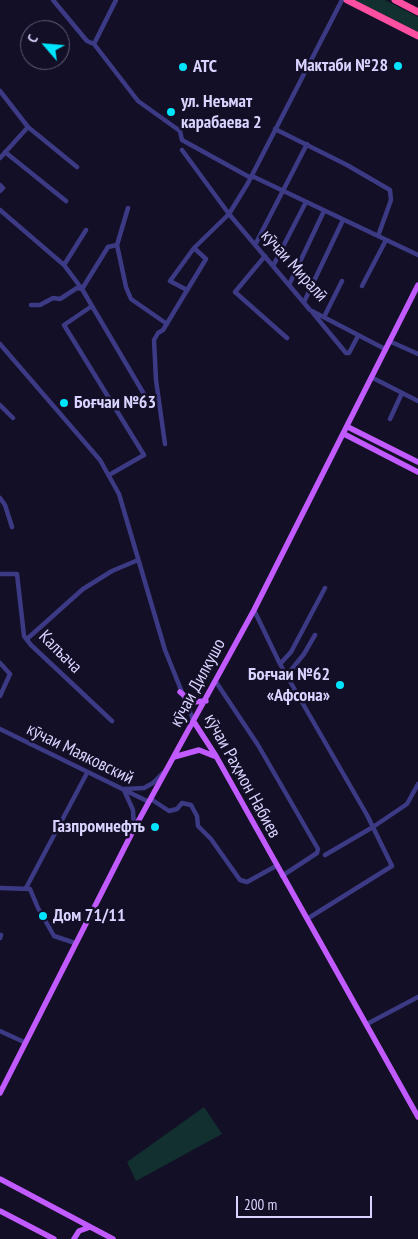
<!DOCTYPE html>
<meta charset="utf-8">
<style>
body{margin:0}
#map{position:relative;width:418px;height:1239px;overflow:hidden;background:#130f26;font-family:"PT Sans Narrow",sans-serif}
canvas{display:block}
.north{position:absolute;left:20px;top:20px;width:50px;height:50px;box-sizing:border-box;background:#130f26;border:1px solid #625e7d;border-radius:50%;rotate:297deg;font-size:14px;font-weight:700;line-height:20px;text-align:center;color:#d9d4ff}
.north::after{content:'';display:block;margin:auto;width:18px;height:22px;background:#00e5ff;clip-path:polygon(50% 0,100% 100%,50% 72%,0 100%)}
.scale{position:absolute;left:236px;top:1196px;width:136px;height:22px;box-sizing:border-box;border:2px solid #d9d4ff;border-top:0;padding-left:6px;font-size:15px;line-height:18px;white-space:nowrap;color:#d9d4ff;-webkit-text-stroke:4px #130f26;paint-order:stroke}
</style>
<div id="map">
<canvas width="418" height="1239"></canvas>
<div class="north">С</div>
<div class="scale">200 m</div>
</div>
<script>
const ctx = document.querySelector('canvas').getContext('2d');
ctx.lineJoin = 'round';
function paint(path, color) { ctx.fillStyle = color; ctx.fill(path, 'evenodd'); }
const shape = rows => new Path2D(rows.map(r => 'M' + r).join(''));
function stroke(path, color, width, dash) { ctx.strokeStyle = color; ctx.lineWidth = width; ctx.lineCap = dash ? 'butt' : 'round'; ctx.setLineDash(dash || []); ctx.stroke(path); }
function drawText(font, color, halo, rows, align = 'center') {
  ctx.font = font + ' "PT Sans Narrow",sans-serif'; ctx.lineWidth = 5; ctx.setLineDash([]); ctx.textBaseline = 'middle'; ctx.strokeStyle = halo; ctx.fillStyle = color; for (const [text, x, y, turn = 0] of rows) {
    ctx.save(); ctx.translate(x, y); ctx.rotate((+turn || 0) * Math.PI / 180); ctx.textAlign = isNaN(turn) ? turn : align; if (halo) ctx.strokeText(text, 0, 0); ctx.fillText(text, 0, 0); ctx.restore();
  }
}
paint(shape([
 [354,0,385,0,418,17,418,32],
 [204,1107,222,1134,136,1181,127,1162]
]), '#12302f');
stroke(shape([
 [53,0,87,41,94,44,138,101,180,131,182,140,251,178],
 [342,0,248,183,229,214,310,310,385,349],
 [94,44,116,0],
 [0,91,28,127,77,167],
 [275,129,347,165,390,190,391,200,378,236],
 [182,150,229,214,194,248,170,281,187,290],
 [5,152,66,201],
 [0,158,28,127],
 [252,176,418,255],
 [0,185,3,188,0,191],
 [128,208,117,245,126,287,131,299,167,324],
 [0,210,64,265,82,289,151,406,159,403],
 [255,245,307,144],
 [265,256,235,292,287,338],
 [64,265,86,230],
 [273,266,306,202],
 [289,285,324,211],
 [362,286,386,240],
 [304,302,343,220],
 [31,305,40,305,53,298,60,299,77,288,82,289,108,247,117,245],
 [92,306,64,325,144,455,109,475],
 [313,313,346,353,349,353,358,336],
 [324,317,342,281],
 [389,341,418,354],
 [0,344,100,460,119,494,165,650,194,722],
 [371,377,418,401],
 [0,405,13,418],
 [390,419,402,393],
 [165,444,156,380,154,340,158,333,163,330,206,259,194,248],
 [0,498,5,505,12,527],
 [0,574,17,574,24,636,31,645,112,721],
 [254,610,280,664,367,815,392,866,307,919],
 [27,639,83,589,112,571,138,560],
 [0,663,10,674,0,696],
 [280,664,291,652,325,588],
 [287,675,304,654,315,635],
 [216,682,258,745,318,849,317,853,282,876],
 [0,729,149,802],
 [124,789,144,788,153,783,163,773],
 [124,790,133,810,134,829],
 [151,799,169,811,177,809,182,803,191,805,197,816,198,826,211,839,240,880,247,882,276,866],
 [325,855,373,827,407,804,418,784],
 [0,888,30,889,38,908,54,936,75,943],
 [26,888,87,773],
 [0,938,1,935],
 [367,1024,418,997],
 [0,1031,26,1043]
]), '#3d3a85', 4.5);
stroke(shape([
 [348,427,418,462],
 [344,434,418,472],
 [180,692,192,702,206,701],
 [194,722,216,756,418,1117],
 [174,757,199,750,214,756],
 [0,1093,134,829,254,610,418,285],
 [0,1179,113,1239],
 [0,1211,54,1239],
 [74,1239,79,1231,90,1227]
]), '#c25bff', 5.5);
stroke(shape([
 [347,0,418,36],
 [395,0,418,12]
]), '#ff4fa3', 7);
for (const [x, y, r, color] of [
 [398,66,5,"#00e5ff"],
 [183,67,5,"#00e5ff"],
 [171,112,5,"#00e5ff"],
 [64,403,5,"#00e5ff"],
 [340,685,5,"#00e5ff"],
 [155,827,5,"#00e5ff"],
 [43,916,5,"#00e5ff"]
]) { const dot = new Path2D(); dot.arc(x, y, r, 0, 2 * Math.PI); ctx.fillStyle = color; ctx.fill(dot); stroke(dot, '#130f26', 2); }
drawText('bold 18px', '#d9d4ff', '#130f26', [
 ["Мактаби №28",388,66,"right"],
 ["АТС",193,67],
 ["ул. Неъмат",181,102],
 ["карабаева 2",181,123],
 ["Боғчаи №63",74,403],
 ["Боғчаи №62",330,675,"right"],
 ["«Афсона»",330,696,"right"],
 ["Газпромнефть",145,827,"right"],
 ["Дом 71/11",53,916]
], 'left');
drawText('18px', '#d9d4ff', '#130f26', [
 ["кӯчаи Миралӣ",294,266,48],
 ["Калъача",60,652,45],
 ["кӯчаи Дилкушо",198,683,-62],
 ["кӯчаи Маяковский",80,754,26],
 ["кӯчаи Раҳмон Набиев",242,776,61]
]);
</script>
